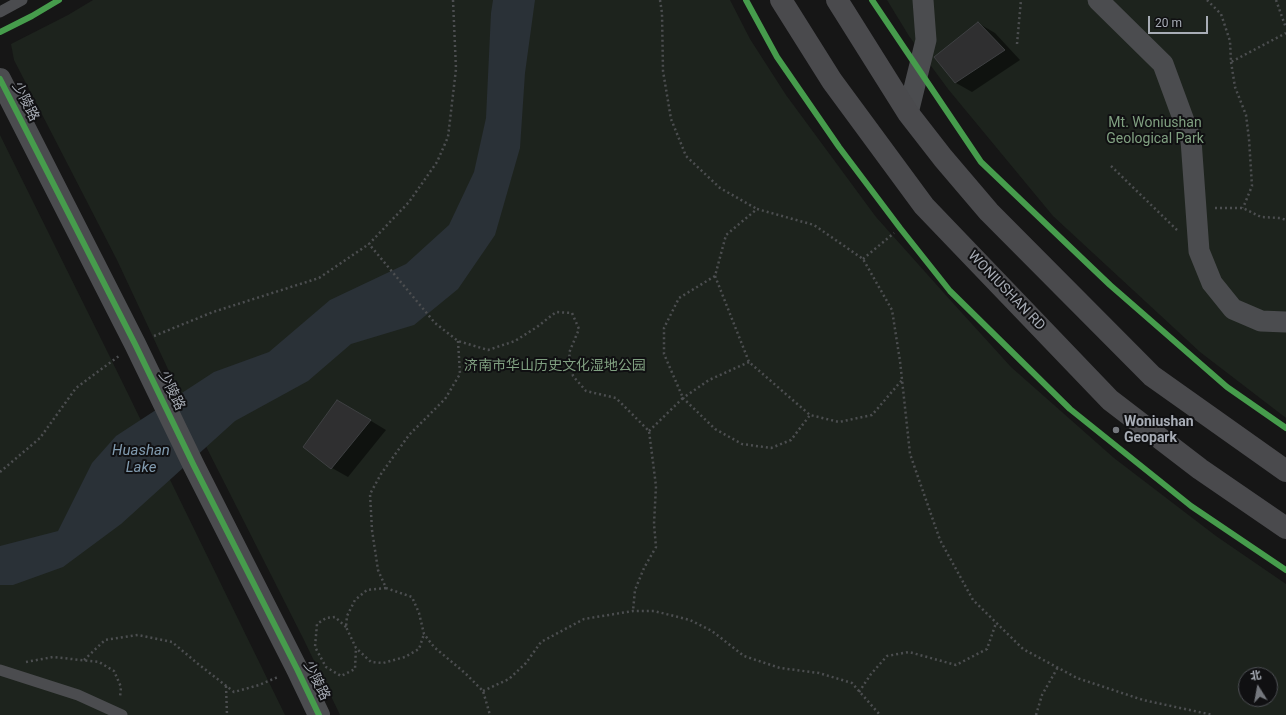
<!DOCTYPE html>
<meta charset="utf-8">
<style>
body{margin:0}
#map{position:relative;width:1286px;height:715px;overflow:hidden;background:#161616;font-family:Roboto,"Noto Sans SC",sans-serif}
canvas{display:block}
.north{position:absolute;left:1238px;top:667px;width:40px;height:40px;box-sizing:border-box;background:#101012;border:1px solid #4d4f54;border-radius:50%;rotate:349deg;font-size:11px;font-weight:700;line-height:16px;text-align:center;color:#a8adb6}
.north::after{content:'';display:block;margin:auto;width:14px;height:18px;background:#75787e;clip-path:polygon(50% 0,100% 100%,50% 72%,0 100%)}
.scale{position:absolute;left:1148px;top:16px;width:60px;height:18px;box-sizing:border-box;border:2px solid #a8adb6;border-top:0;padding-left:5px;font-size:12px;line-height:14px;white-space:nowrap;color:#a8adb6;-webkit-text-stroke:3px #101012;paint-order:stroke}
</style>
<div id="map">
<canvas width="1286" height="715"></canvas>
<div class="north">北</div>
<div class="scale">20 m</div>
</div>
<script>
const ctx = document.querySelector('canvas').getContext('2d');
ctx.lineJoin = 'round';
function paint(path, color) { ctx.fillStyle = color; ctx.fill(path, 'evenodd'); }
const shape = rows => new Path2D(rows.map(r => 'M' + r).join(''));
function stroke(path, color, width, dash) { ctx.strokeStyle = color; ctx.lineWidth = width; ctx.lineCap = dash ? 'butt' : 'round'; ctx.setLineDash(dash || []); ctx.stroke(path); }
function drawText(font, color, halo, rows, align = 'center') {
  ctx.font = font + ' Roboto,"Noto Sans SC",sans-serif'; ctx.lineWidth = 4; ctx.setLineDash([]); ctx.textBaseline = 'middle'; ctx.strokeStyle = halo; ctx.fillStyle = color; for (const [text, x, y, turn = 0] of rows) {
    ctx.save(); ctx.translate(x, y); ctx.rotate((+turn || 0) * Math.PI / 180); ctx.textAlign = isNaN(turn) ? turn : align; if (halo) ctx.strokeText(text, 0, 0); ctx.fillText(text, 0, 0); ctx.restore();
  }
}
paint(shape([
 [93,0,730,0,750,39,786,95,876,217,952,302,1011,367,1114,458,1216,536,1286,584,1286,715,340,715,304,640,181,397,117,260,14,60,11,44,68,15],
 [1246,675,1270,675,1270,699,1246,699],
 [887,0,1286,0,1286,418,1200,352,1053,216,948,89,909,36],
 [0,135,110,357,285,715,0,715]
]), '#1d231d');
paint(shape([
 [493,0,535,0,525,73,520,148,495,235,458,289,414,325,351,344,308,381,235,421,121,524,63,567,13,585,0,585,0,546,58,531,92,463,116,436,214,372,269,352,330,300,406,264,449,225,474,172,486,118,491,13]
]), '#2a3137');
paint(shape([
 [978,23,995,33,1020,60,972,92,956,83,935,57],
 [353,410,386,430,348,477,332,468]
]), '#0007');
const building = shape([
 [978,22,1005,50,955,83,934,57,978,22],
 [337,400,371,420,331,469,303,447,337,400]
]);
paint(building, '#2f2f30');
stroke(building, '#3e4042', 1);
stroke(shape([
 [453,0,456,69,448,137,437,162,409,202,369,244,435,323,458,341,488,350,515,341,537,327,556,312,572,313,579,329,569,353,573,376,586,391,616,398,649,431,656,486,654,524,656,547,644,568,635,590,633,611],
 [660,0,662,13,663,71,671,119,686,156,720,188,757,209],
 [1207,0,1221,14,1230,41,1231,62,1286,33],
 [1276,0,1286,28],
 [1017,44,1021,0],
 [1231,62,1235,87,1246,115,1249,139,1252,186,1243,208],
 [1111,166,1177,230],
 [1215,208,1243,208,1261,217,1280,218,1286,220],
 [863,259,894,233],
 [715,276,749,362,810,415,839,422,872,415,902,380],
 [154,336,213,312,319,278,369,244],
 [458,341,460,374,445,399,409,435,381,474,370,494,372,530,378,570,386,588,412,597,419,613,424,634,434,647,465,673,483,691,490,715],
 [749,362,709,380,683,398,715,429,742,444,771,448,791,440,810,415],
 [649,431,683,398,664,354,664,328,679,298,715,276,726,235,757,209,814,225,863,259,892,310,900,361,910,454,940,540,973,600,1023,649,1077,678,1143,700,1213,715],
 [0,472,40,438,76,388,119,356],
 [386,588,367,590,355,600,347,616,346,627,356,648,371,662,383,663,405,657,419,649,424,634],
 [346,627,335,617,326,618,317,624,315,647,326,667,341,676,355,669,356,648],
 [84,660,105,640,138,635,172,642,197,663,234,692,259,685,278,677],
 [26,662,53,657,99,662,114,671,121,687,120,697],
 [226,686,227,715],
 [483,691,509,679,526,663,541,642,584,619,633,611,654,611,690,620,712,631,744,656,780,668,819,673,852,683,880,715],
 [859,692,871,674,887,656,909,652,956,665,987,649,996,623],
 [1036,715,1042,695,1058,667]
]), '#4c4e50', 2.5, [2, 3]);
stroke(shape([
 [0,12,22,0],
 [0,670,78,695,122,715]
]), '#4b4c4f', 11);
stroke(shape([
 [1098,0,1163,64,1191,140,1199,251,1212,283,1233,309,1261,321,1286,322],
 [908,113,926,40,923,0]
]), '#4b4c4f', 21);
stroke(shape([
 [0,79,135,344,194,466,297,669,319,715]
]), '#4b4c4f', 22);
stroke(shape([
 [781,0,832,81,924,206,1110,400,1200,469,1286,528],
 [837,0,908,113,943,158,989,212,1152,376,1286,471]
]), '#4a4a4d', 22);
stroke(shape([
 [746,0,777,57,839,147,900,228,950,291,1070,409,1191,506,1286,570],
 [872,0,981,162,1110,285,1227,387,1286,428],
 [0,32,32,16,59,0],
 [0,79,135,344,194,466,297,669,319,715]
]), '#469c4c', 6);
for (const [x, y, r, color] of [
 [1116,430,4,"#75787e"]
]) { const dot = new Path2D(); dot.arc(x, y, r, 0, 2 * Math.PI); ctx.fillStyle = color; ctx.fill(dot); stroke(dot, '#101012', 1.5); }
drawText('14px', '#a8adb6', '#101012', [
 ["少陵路",25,102,63],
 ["WONIUSHAN RD",1006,291,46],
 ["少陵路",171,391,64],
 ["少陵路",316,681,64]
]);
drawText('14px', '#80a081', '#101012', [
 ["Mt. Woniushan",1155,123],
 ["Geological Park",1155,139],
 ["济南市华山历史文化湿地公园",555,366]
]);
drawText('bold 14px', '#a8adb6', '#101012', [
 ["Woniushan",1124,422],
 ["Geopark",1124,438]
], 'left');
drawText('italic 15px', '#819baf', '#101012', [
 ["Huashan",141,451],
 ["Lake",141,468]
]);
</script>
